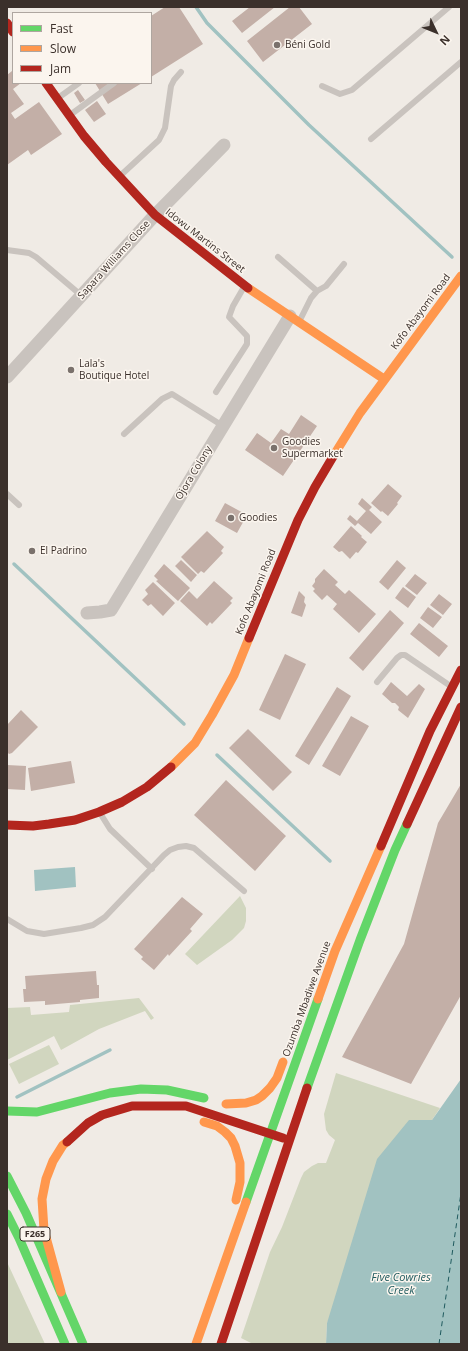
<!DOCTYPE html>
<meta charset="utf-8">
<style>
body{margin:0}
#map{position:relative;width:468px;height:1351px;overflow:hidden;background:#f0ebe5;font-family:"Open Sans",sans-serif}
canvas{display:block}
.frame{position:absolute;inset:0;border:8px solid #3b302b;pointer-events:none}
.legend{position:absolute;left:12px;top:12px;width:140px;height:72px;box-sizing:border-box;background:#fbf5ee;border:1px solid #aea6a0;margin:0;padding:5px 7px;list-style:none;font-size:12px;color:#3b302b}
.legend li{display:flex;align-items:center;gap:8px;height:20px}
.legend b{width:20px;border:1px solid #aea6a0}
.north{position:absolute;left:416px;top:12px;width:40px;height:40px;-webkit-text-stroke:3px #fbf5ee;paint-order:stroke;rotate:133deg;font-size:11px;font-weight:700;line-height:16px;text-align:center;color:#3b302b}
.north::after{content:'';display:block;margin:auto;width:14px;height:18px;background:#3b302b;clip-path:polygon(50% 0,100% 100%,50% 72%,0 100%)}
</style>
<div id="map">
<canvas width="468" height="1351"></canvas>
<div class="frame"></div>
<ul class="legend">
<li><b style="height:5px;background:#63d668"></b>Fast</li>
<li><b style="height:5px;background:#ff974d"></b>Slow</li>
<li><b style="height:5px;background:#b3261e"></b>Jam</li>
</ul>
<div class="north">N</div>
</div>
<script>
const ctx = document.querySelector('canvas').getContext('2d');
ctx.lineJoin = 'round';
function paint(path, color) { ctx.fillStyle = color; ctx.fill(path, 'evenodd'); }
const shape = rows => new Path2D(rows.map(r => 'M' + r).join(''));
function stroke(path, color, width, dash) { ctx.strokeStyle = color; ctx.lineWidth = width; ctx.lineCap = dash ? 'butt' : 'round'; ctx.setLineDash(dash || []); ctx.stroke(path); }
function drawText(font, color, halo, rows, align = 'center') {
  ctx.font = font + ' "Open Sans",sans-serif'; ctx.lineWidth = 3; ctx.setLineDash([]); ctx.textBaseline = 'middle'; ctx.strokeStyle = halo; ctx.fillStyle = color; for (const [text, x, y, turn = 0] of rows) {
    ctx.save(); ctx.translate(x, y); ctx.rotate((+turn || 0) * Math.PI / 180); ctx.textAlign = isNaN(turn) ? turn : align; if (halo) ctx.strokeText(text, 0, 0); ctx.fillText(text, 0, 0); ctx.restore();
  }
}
paint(shape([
 [240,896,246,908,246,921,244,928,232,940,197,965,185,954],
 [139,998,154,1018,151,1020,145,1011,99,1029,61,1050,54,1036,7,1060,7,1008,30,1007,31,1015,69,1012,70,1005],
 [49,1045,59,1064,19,1084,9,1064],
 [336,1073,440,1108,432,1120,327,1323,326,1344,253,1344,241,1338,270,1252,282,1227,301,1178,304,1172,312,1166,318,1163,326,1163,335,1140,329,1135,326,1130,324,1114],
 [7,1262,45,1344,7,1344]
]), '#d1d6bf');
paint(shape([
 [75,867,76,887,35,891,34,870],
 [461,1079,461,1344,326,1344,327,1323,377,1159,409,1120,432,1120]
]), '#a1c2c1');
stroke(shape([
 [196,7,207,23,309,125,452,257],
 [14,564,184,724],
 [217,755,330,861],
 [17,1097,110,1050]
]), '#a1c2c1', 3.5);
stroke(shape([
 [439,1344,461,1193]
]), '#1f5a5e', 1, [5, 4]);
paint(shape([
 [165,7,179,7,203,44,151,77,151,16],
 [250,7,275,7,242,33,232,21],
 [290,7,299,7,312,24,263,62,247,41],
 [12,71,13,83,21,83,13,89,24,104,11,113,15,119,39,102,62,134,31,155,28,150,7,165,7,75],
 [95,83,142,83,108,104],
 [78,90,85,100,80,103,74,93],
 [97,101,106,114,94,122,85,110],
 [301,415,317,426,283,476,245,450,257,433,271,443,281,429,289,434],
 [388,484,402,496,397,503,398,504,388,516,382,511,381,512,371,503],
 [362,498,372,507,369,510,382,522,371,534,358,523,355,526,347,519,350,515,357,521,366,511,358,504],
 [225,503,247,515,237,533,215,521],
 [351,526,362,536,361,537,367,542,358,553,356,552,350,559,342,551,339,552,333,547],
 [207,531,224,547,221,551,223,553,204,573,201,571,198,574,181,557],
 [181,560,197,575,191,582,175,566],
 [397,560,406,568,388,590,379,582],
 [164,564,190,588,178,601,156,581,158,580,154,576],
 [324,569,338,582,335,585,345,594,349,590,376,614,359,633,333,609,337,604,327,595,322,600,313,591,315,589,312,586,315,582,315,579],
 [415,574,427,583,417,595,405,586],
 [214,581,233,598,230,601,232,603,212,624,210,622,207,626,180,601,189,591,197,599],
 [153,582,175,603,163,616,151,604,148,606,142,600,148,594,145,590],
 [403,587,416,597,408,608,395,598],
 [299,591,305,597,304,602,306,605,302,617,291,613],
 [439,594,452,604,443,615,430,605],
 [428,607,442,617,433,628,420,618],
 [390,610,404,623,363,671,349,658],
 [419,623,448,646,439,657,410,634],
 [285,654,306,664,280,720,259,710],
 [391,682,407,696,419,684,425,689,408,718,398,710,399,707,395,703,392,703,382,694],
 [337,687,351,696,309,765,295,756],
 [21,710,38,727,12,753,9,754,7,752,7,725],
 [351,716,369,726,340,776,322,766],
 [248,729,292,772,273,791,229,748],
 [71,761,75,783,31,791,28,768],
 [7,765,26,766,25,790,7,789],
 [226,780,286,836,255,871,194,815],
 [461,784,461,995,411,1084,342,1057,404,944,438,823],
 [182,897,203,914,190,929,192,931,169,956,168,954,154,970,141,959,143,957,134,949],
 [96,971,97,985,99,985,99,998,80,1000,80,1002,45,1005,45,1001,24,1002,23,989,26,989,25,976]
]), '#c3afa7');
stroke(shape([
 [322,86,340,94,352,90,449,7],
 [58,98,79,83],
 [70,115,114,83],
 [371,139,461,62],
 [121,175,159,140,165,128,171,86,174,80,181,72],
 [7,250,29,253,36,257,82,296],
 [278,257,317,291],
 [300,320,311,298,317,291,326,286,344,264],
 [216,392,247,344,247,336,229,317,233,306,244,287],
 [124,434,162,399,172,394,223,426],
 [7,494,19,505],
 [377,682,397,658,401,655,405,655,449,685],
 [100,813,110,829,152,869],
 [7,919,27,931,44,934,81,928,93,925,105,917,164,855,170,850,178,847,186,846,194,848,244,891]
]), '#c9c3be', 6);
stroke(shape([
 [7,377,155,215,224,145],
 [87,613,100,612,111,610,290,316]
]), '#c9c3be', 13);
stroke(shape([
 [307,1088,360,940,395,850,407,824],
 [7,1111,37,1112,110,1093,141,1089,167,1090,204,1098],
 [7,1176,26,1213,83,1344],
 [246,1202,318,999],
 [7,1214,19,1238,65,1344]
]), '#63d668', 9);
stroke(shape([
 [248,288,384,379],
 [334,455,360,413,461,276],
 [171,767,195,743,212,715,234,675,249,638],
 [318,999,335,951,381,846],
 [226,1104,246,1103,256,1100,262,1096,270,1088,277,1078,283,1062],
 [204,1122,217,1126,225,1132,231,1138,235,1146,240,1163,240,1182,236,1200],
 [61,1292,44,1230,42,1199,46,1179,53,1161,63,1145,67,1142],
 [196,1344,246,1202]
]), '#ff974d', 9);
stroke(shape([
 [7,23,13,32],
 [46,83,84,136,106,162,155,215,248,288],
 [249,638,298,520,315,487,334,455],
 [407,824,461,707],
 [7,825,33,826,49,824,75,820,99,812,122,802,147,787,171,767],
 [381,846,430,731,461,670],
 [67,1142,88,1123,102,1115,132,1106,186,1106,283,1138],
 [221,1344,307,1088]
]), '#b3261e', 9);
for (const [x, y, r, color] of [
 [277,45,4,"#7a716c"],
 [71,370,4,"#7a716c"],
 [274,448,4,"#7a716c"],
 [231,518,4,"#7a716c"],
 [32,551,4,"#7a716c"]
]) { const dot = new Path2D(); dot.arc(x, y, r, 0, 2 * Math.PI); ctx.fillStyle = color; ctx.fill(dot); stroke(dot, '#fbf5ee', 1.5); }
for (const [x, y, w] of [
 [35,1234,30]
]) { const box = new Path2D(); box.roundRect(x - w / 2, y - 7, w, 14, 3); ctx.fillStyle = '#fbf5ee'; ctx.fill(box); stroke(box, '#3b302b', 1); }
drawText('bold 9px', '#3b302b', null, [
 ["F265",35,1234]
]);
drawText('10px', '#3b302b', '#fbf5ee', [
 ["Béni Gold",285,45],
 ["Lala's",79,364],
 ["Boutique Hotel",79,376],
 ["Goodies",282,442],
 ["Supermarket",282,454],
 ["Goodies",239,518],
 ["El Padrino",40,551]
], 'left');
drawText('10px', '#3b302b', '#fbf5ee', [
 ["Idowu Martins Street",205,241,38],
 ["Sapara Williams Close",114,260,-48],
 ["Kofo Abayomi Road",421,312,-53],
 ["Ojora Colony",194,473,-59],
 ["Kofo Abayomi Road",256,592,-68],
 ["Ozumba Mbadiwe Avenue",307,999,-70]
]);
drawText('italic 11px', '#1f5a5e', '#fbf5ee', [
 ["Five Cowries",401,1278],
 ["Creek",401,1291]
]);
</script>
